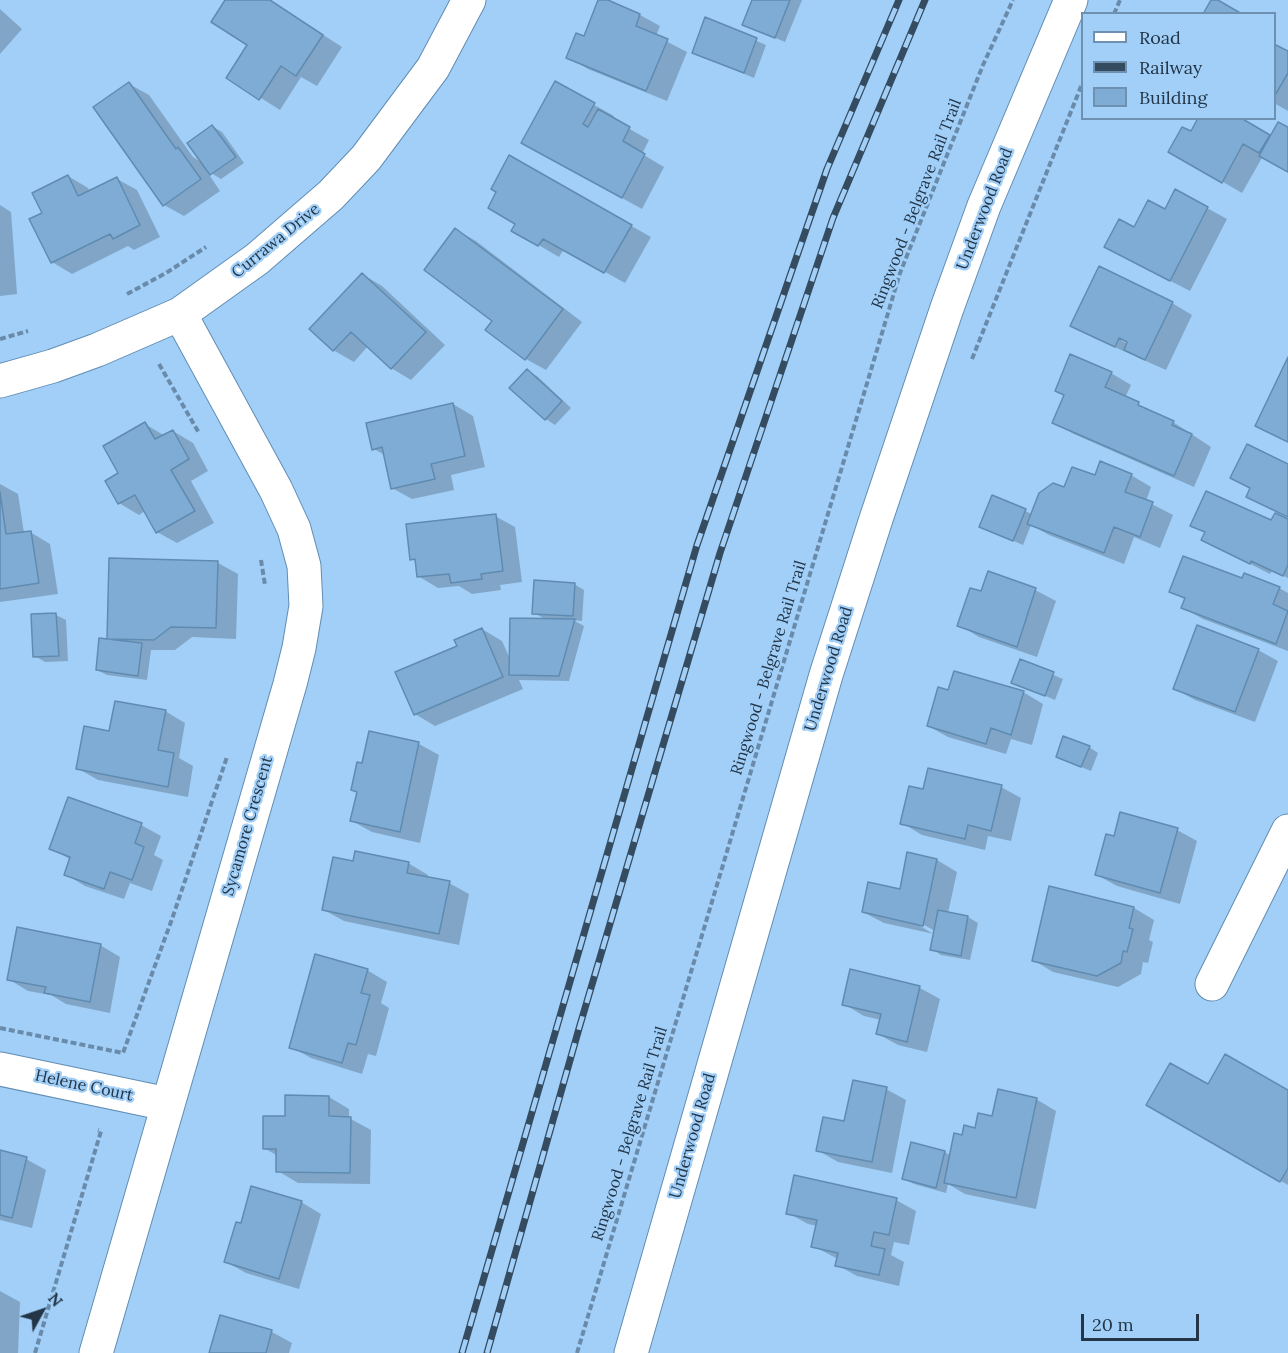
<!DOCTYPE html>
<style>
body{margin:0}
#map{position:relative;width:1288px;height:1353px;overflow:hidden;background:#a1cff8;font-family:Lora,serif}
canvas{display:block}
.legend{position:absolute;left:1081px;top:12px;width:195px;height:108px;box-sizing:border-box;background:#a1cff8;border:2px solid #6f91b1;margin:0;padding:8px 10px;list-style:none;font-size:18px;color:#233546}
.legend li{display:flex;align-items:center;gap:12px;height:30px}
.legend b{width:30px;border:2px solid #6f91b1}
.north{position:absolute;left:12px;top:1281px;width:60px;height:60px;-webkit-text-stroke:4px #a1cff8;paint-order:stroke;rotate:50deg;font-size:16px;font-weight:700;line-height:24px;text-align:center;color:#233546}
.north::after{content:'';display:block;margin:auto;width:21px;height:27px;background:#233546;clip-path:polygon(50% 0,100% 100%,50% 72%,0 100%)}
.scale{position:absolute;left:1081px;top:1314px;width:118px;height:27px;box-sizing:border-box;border:3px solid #233546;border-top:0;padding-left:8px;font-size:18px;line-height:21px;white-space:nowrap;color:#233546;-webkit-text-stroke:4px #a1cff8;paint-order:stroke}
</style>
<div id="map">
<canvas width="1288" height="1353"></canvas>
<ul class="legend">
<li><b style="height:8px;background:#fff"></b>Road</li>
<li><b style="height:8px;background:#354b60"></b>Railway</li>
<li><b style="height:16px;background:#7facd4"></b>Building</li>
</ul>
<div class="north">N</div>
<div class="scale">20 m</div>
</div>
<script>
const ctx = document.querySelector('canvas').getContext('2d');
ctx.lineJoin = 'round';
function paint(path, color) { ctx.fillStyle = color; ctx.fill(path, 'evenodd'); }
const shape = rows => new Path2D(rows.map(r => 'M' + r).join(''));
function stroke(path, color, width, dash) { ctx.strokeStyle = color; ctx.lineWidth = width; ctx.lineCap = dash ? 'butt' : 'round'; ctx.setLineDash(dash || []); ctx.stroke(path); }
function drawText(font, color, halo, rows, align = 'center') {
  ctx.font = font + ' Lora,serif'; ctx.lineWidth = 4.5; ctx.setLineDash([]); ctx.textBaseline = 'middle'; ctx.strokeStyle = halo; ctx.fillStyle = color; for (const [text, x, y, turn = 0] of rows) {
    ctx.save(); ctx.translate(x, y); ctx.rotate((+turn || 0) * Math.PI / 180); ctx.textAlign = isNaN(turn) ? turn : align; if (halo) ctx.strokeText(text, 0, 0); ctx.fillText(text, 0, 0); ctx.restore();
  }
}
paint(shape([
 [227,0,269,0,342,47,317,86,301,77,280,110,228,77,249,44],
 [600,0,640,15,660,26,656,36,687,52,667,101,588,69,568,57,585,38],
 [754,0,802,0,785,42,754,29],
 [0,9,22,29,0,54],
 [706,19,766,45,754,78,694,53],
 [1274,45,1288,53,1288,111,1274,103],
 [555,83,614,116,612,119,649,140,642,154,664,167,642,209,542,154],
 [129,84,149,95,193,157,204,164,212,126,222,132,244,163,221,179,206,170,220,191,184,216,164,205],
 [1238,118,1271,137,1288,129,1288,170,1263,156,1242,193,1170,151,1191,133],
 [510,158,651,237,625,283,564,249,559,257,513,230,517,224,498,192],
 [68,176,88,188,90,192,117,179,137,190,160,237,134,250,128,246,72,274,52,262,44,214],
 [0,205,11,212,17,294,0,296],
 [1207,208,1227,219,1190,291,1126,258,1135,229,1165,211],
 [456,230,476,241,582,322,546,370,526,359,494,321],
 [362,274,382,286,445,345,411,380,391,368,368,346,354,362,333,350],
 [1172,303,1192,315,1166,370,1092,337,1072,325],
 [1112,335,1129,342,1129,345],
 [527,371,537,376,571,408,555,425,546,419],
 [1111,373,1131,385,1125,398,1173,422,1211,447,1194,487,1074,434,1054,423],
 [453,404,473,416,485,467,451,475,454,490,412,499,392,488,385,455,374,449],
 [145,424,165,436,173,431,193,443,208,471,191,481,214,523,177,543,157,532,145,511,139,515,119,503,120,473],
 [1288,465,1288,578,1272,571,1270,574,1203,540,1206,533,1192,525,1272,522,1286,520,1288,517,1248,496,1251,489,1232,478],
 [1131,475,1151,487,1146,501,1173,515,1160,548,1134,537,1124,564,1049,535,1031,525,1023,545,981,527,992,497,1032,514,1065,489,1096,477],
 [0,484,18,494,24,533,30,532,50,544,58,594,0,602],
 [495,516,515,527,522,582,500,585,501,590,472,594,459,586,438,588,418,576,417,562,411,559],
 [218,563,238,574,236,639,192,637,175,650,151,650,147,680,107,675,97,670,115,641,108,638],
 [1243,580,1279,588,1288,593,1288,651,1203,619,1183,608,1186,600,1171,592],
 [574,584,584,590,582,621,573,620,584,626,569,681,519,680,523,689,435,726,415,714,459,647,482,629,502,641,511,661,547,620,534,613],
 [1035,590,1056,601,1037,657,979,637,959,625,981,593],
 [56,615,66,620,68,661,45,662,35,656],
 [1258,650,1278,661,1255,722,1195,700,1175,689],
 [1021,661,1063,679,1055,700,1013,682],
 [949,692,1023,692,1043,704,1032,745,1011,739,1006,754,948,737,928,726],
 [165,711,185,723,179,758,193,766,188,797,98,780,77,768,111,732],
 [370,733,419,744,439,755,420,843,372,832,352,821,358,793,352,790,363,765],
 [1089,747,1098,753,1091,771,1057,757],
 [1001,787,1021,798,1011,841,988,836,985,850,922,835,902,823,924,791],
 [141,825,161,836,154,855,163,860,152,891,130,883,124,899,85,886,65,874,71,860,51,848],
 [1177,830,1197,841,1180,904,1117,886,1097,875,1115,838],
 [909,854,937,860,957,872,948,913,968,917,978,923,970,960,941,955,932,949,934,934,884,923,863,912,901,890],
 [917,921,935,931,935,935,915,923],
 [354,862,408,863,428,875,428,878,449,883,469,894,459,945,344,921,324,910],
 [1050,888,1134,908,1154,920,1149,940,1153,942,1148,963,1143,962,1141,974,1118,987,1053,972,1033,960],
 [100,945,120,957,110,1013,66,1004,51,995,28,991,8,979],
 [367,970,387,982,381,1003,389,1008,376,1056,368,1054,362,1074,311,1058,291,1047],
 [852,971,920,988,940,999,927,1052,898,1045,878,1034,881,1020,864,1016,844,1004],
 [1208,1086,1288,1091,1288,1185,1148,1105],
 [886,1089,906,1100,892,1173,838,1162,817,1150],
 [329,1097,349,1109,349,1118,371,1130,370,1184,298,1183,278,1171,278,1156,264,1148,286,1118],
 [1036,1099,1056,1111,1036,1209,965,1194,948,1184,946,1193,914,1184,904,1179,945,1152,951,1156,963,1137,993,1117],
 [0,1152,26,1159,46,1170,32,1228,0,1220],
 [896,1200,916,1211,909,1245,894,1242,891,1255,904,1262,899,1286,857,1276,837,1265,838,1259,813,1246,817,1226,808,1224,788,1213],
 [301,1202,321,1214,299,1289,246,1273,226,1262,242,1225],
 [0,1291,20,1302,18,1353,0,1353],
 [221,1317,272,1332,292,1343,289,1353,211,1353]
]), '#0003');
const building = shape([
 [225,0,270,0,323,35,296,76,281,66,259,100,226,78,247,45,211,22,225,0],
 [598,0,608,0,640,14,636,26,668,39,646,91,566,58,576,33,584,36,598,0],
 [752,0,790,0,775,38,742,25,752,0],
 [1211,0,1218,0,1242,14,1203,14,1211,0],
 [705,17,757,38,744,73,692,53,705,17],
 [1274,44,1288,51,1288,73,1274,97,1274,44],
 [555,81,595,103,583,124,588,127,598,109,630,127,623,141,645,154,622,198,521,143,555,81],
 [129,82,176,149,178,147,201,179,163,206,93,107,129,82],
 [1198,118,1241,118,1270,135,1259,153,1243,144,1222,183,1168,152,1182,127,1191,131,1198,118],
 [1278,122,1288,127,1288,172,1259,156,1278,122],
 [212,125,236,157,210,175,187,143,212,125],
 [509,155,632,225,604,273,543,239,538,246,511,231,515,224,488,208,496,192,491,189,509,155],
 [68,175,78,196,117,177,140,225,113,239,110,234,51,263,29,219,42,213,32,193,68,175],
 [1175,189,1208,207,1170,281,1104,247,1119,219,1134,227,1148,200,1165,209,1175,189],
 [455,228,563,309,525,360,485,330,492,321,424,270,455,228],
 [1099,266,1173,302,1145,360,1124,350,1127,342,1119,338,1115,347,1070,326,1099,266],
 [362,273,426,332,391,369,351,332,333,351,309,329,362,273],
 [1070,354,1112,372,1105,387,1139,402,1138,405,1174,421,1172,425,1192,434,1174,476,1052,423,1064,395,1055,391,1070,354],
 [1288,357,1288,442,1255,426,1288,357],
 [527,369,562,401,545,420,509,388,527,369],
 [453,403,465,456,431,464,435,479,391,489,382,447,372,450,366,423,453,403],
 [145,422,155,439,173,430,189,459,171,470,195,511,156,533,135,495,118,504,105,481,118,473,103,446,145,422],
 [1247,444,1288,464,1288,517,1246,497,1250,488,1230,478,1247,444],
 [1100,461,1132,474,1125,492,1153,502,1140,537,1114,527,1104,553,1027,524,1039,493,1053,483,1064,487,1072,467,1095,475,1100,461],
 [1206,491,1271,520,1275,513,1288,519,1288,565,1283,576,1251,561,1250,564,1201,540,1205,532,1190,526,1206,491],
 [0,492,6,534,31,531,39,583,0,589,0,492],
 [992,495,1026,509,1013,541,979,527,992,495],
 [496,514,503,571,481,574,482,579,451,583,449,574,417,577,415,559,410,560,406,524,496,514],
 [1183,556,1242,578,1244,573,1280,587,1273,604,1288,611,1276,644,1181,608,1185,598,1169,592,1183,556],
 [109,558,218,561,216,628,171,627,154,640,107,639,109,558],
 [988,571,1036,588,1017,647,957,626,970,588,981,591,988,571],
 [534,580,575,583,573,616,532,614,534,580],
 [56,613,59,656,33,657,31,614,56,613],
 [510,618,575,619,559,676,509,675,510,618],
 [1197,625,1259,649,1235,712,1173,689,1197,625],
 [482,628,503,677,414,715,395,672,457,646,454,640,482,628],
 [99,638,142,643,138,676,96,670,99,638],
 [1020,659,1054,672,1045,696,1011,683,1020,659],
 [954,671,1024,691,1011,735,991,728,986,744,927,726,938,687,948,690,954,671],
 [115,701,166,710,158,750,174,753,168,787,76,769,84,726,109,731,115,701],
 [369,731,419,742,400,832,350,821,357,792,351,790,357,762,362,763,369,731],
 [1063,736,1090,746,1081,767,1056,757,1063,736],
 [928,768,1002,785,991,831,968,825,965,839,900,824,909,786,923,789,928,768],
 [68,797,142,823,135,843,144,847,132,880,110,872,104,889,64,875,70,857,49,849,68,797],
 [1120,812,1178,828,1160,893,1095,875,1106,834,1114,836,1120,812],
 [355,851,409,862,407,873,450,881,439,934,322,910,333,857,353,861,355,851],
 [907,852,937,859,923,926,862,912,868,882,900,889,907,852],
 [1049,886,1134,907,1129,928,1133,929,1127,952,1123,951,1121,963,1097,976,1032,961,1049,886],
 [938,910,968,916,961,956,930,950,938,910],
 [17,927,101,944,90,1002,44,993,46,987,7,980,17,927],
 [315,954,368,969,361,993,370,995,356,1045,348,1043,342,1063,289,1048,315,954],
 [850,969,920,986,907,1042,876,1034,881,1014,842,1005,850,969],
 [1225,1054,1288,1090,1288,1168,1280,1182,1146,1105,1170,1063,1208,1084,1225,1054],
 [853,1080,887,1087,872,1162,816,1151,823,1117,844,1121,853,1080],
 [998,1089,1037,1098,1016,1198,944,1183,954,1133,962,1135,964,1125,975,1128,978,1113,992,1116,998,1089],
 [285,1095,329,1096,329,1116,351,1117,350,1173,276,1172,276,1149,263,1149,263,1116,285,1116,285,1095],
 [911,1142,945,1151,936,1188,902,1179,911,1142],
 [0,1150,27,1157,12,1218,0,1215,0,1150],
 [794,1175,897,1198,889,1235,874,1232,871,1246,885,1249,879,1275,835,1266,838,1253,811,1247,817,1220,786,1214,794,1175],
 [251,1186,302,1201,279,1279,224,1262,236,1222,241,1223,251,1186],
 [220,1315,272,1330,266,1353,209,1353,220,1315]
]);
paint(building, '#7facd4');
stroke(building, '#608bb1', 1.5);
const minor = shape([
 [0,381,53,366,97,350,180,314,257,259,331,195,366,158,433,68,469,0],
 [1212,984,1288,831],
 [0,1069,167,1104],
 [96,1353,290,684,299,648,306,606,304,566,294,529,276,490,180,314]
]);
const secondary = shape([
 [631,1353,826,675,876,519,947,308,984,206,1071,0]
]);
stroke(minor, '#618db3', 35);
stroke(secondary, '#618db3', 35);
stroke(shape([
 [1114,14,1120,0],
 [127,294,166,273,206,247],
 [0,339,28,331],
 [972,359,1082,84],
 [159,364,199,433],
 [261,560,265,585],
 [0,1028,123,1053,172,919,227,757],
 [35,1353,101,1131,98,1130],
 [577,1353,900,273,983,65,1013,0]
]), '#698ba9', 4, [6, 3]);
stroke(minor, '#fff', 33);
stroke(secondary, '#fff', 33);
const rail = shape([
 [462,1353,697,545,827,169,899,0],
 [487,1353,580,1025,720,553,833,218,925,0]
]);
stroke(rail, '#354b60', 7);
stroke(rail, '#a1cff8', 4.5, [14]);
drawText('16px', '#233546', '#a1cff8', [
 ["Ringwood - Belgrave Rail Trail",917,204,-69],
 ["Underwood Road",985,209,-69],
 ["Currawa Drive",276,241,-39],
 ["Ringwood - Belgrave Rail Trail",769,668,-73],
 ["Underwood Road",829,669,-73],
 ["Sycamore Crescent",248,826,-74],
 ["Helene Court",84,1086,12],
 ["Ringwood - Belgrave Rail Trail",630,1134,-73],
 ["Underwood Road",693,1136,-74]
]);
</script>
